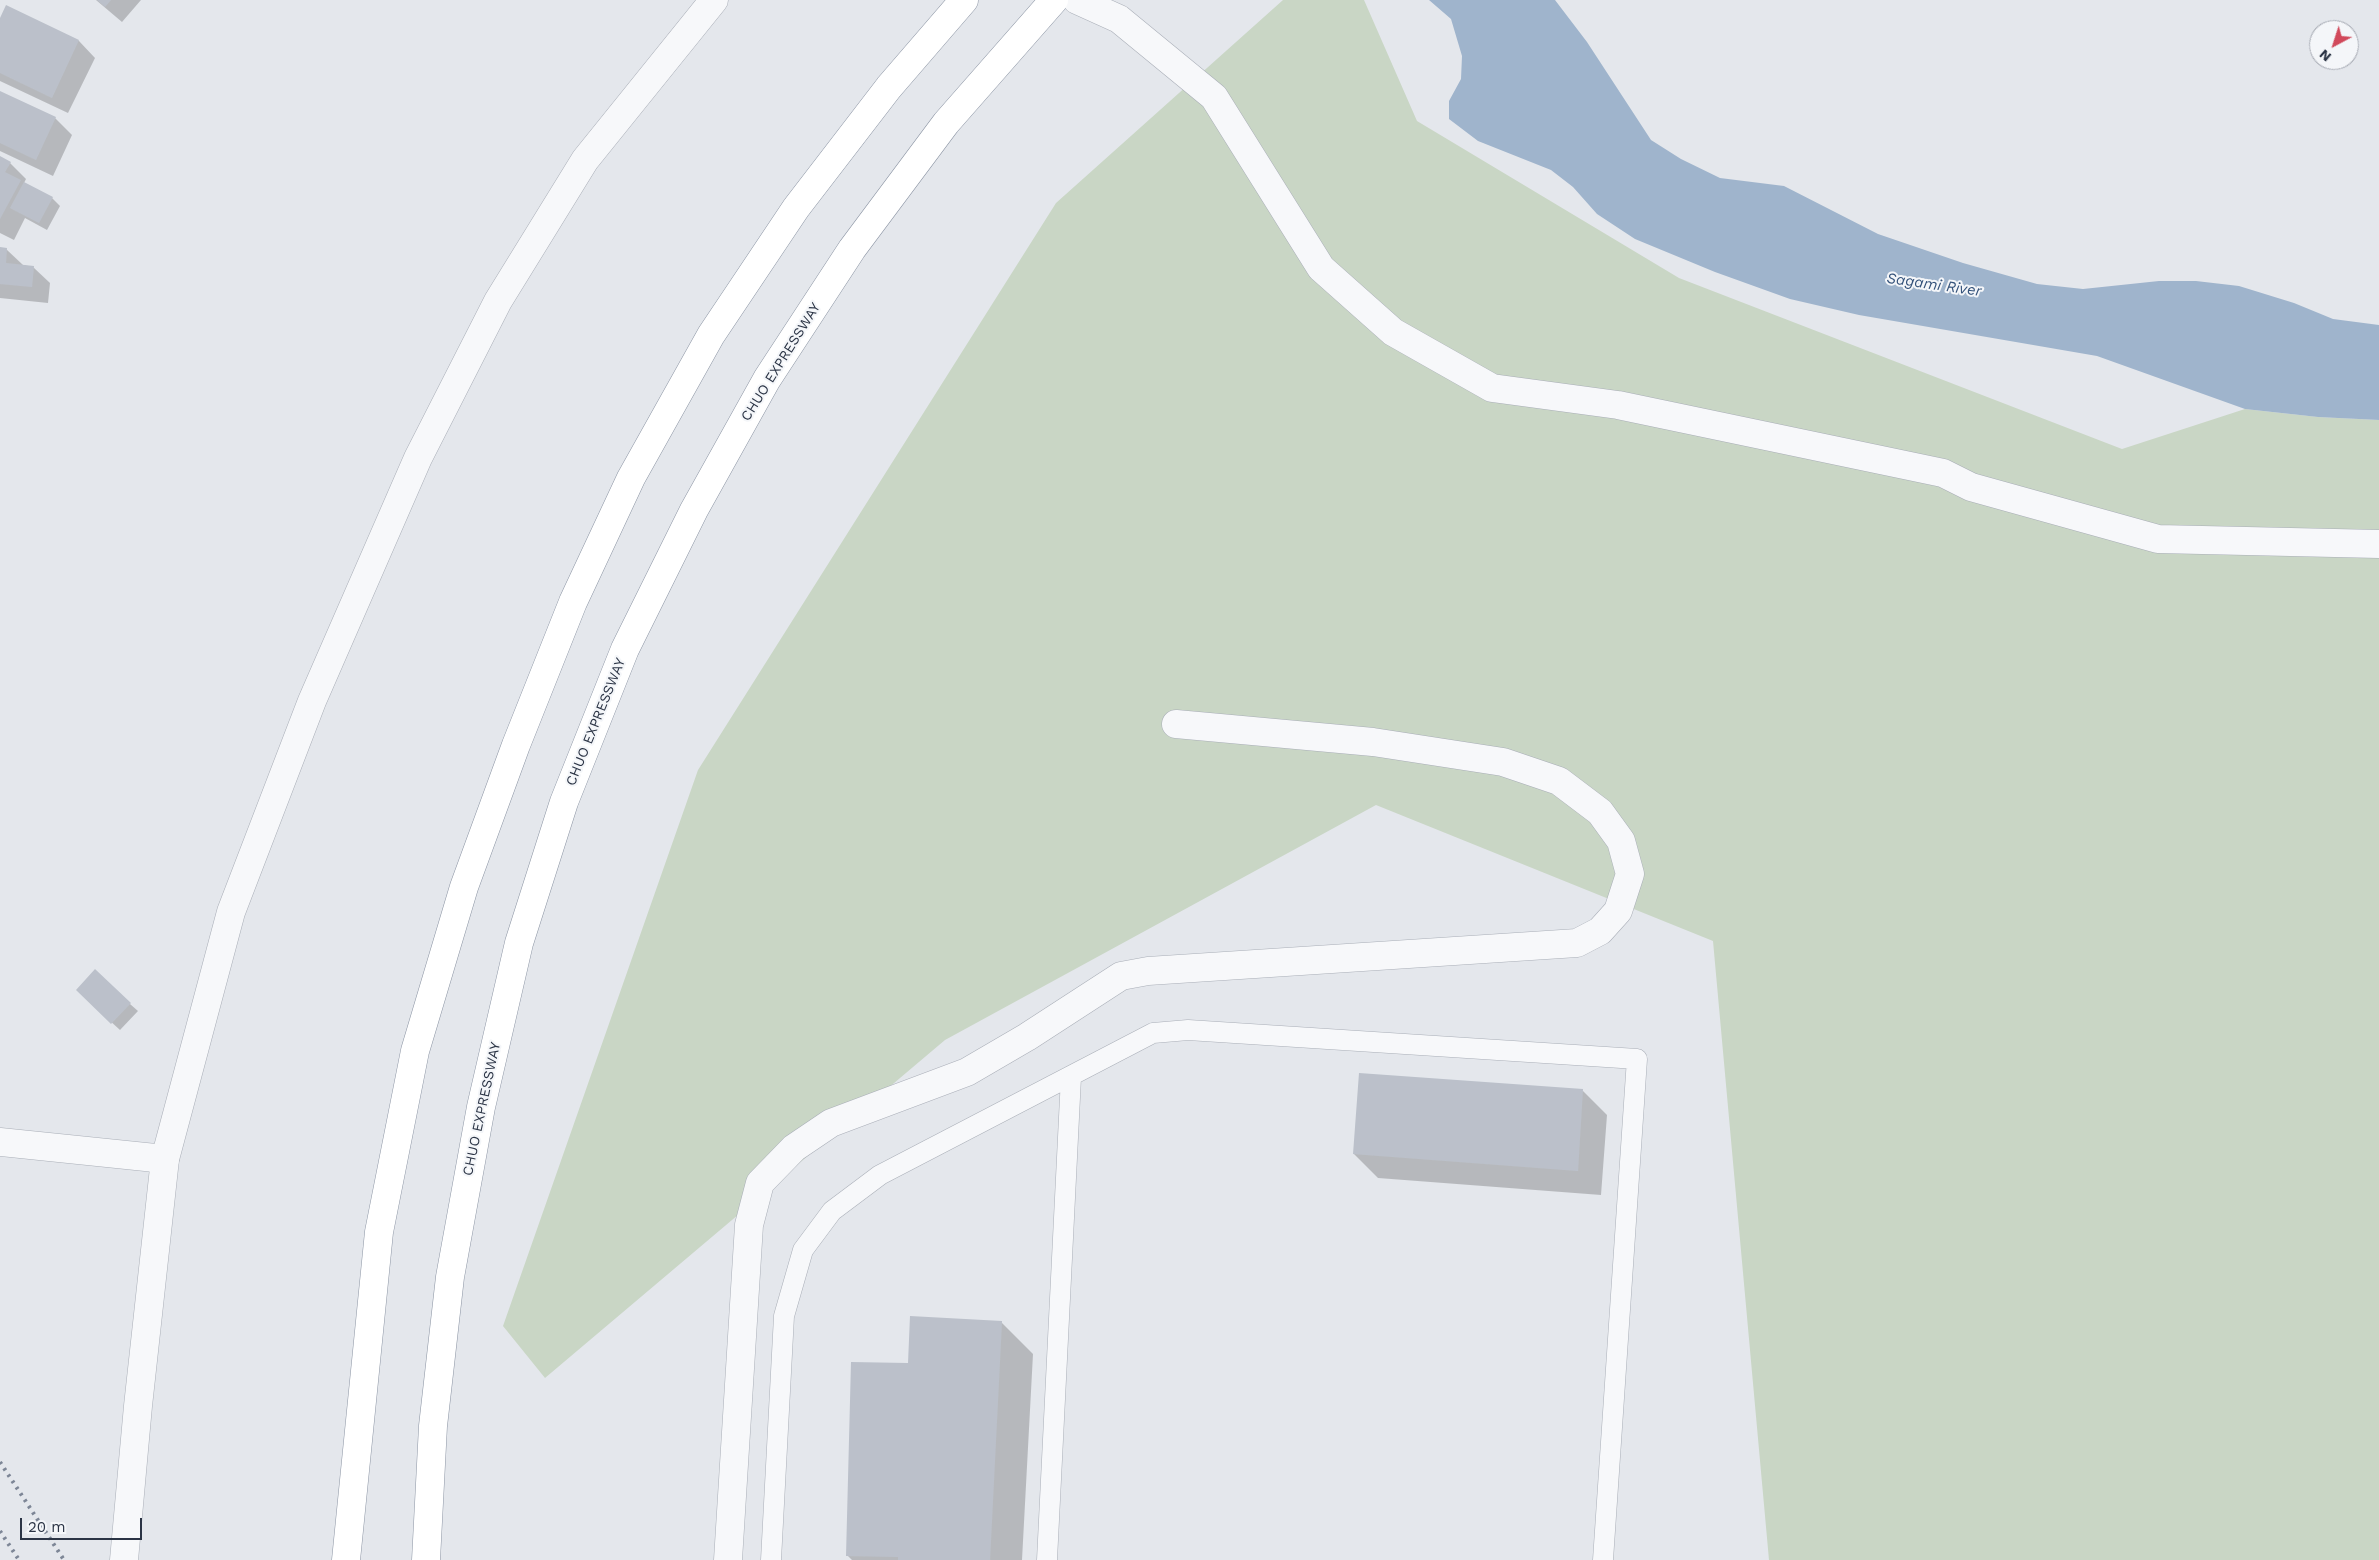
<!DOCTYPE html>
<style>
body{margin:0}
#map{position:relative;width:2379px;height:1560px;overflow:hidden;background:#e4e7ec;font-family:"Work Sans",sans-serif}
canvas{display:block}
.north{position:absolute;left:2309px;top:20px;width:50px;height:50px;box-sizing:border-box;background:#f4f6f9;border:1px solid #a4a8b1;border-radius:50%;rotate:220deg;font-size:14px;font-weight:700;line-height:20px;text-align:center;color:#2b3445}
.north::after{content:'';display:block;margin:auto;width:18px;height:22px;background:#d1495b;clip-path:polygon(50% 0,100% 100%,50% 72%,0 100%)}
.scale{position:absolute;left:20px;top:1518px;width:122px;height:22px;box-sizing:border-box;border:2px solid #2b3445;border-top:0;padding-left:6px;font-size:15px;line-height:18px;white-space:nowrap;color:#2b3445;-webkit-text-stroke:4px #f4f6f9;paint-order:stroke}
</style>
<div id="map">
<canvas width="2379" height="1560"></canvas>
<div class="north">N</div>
<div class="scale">20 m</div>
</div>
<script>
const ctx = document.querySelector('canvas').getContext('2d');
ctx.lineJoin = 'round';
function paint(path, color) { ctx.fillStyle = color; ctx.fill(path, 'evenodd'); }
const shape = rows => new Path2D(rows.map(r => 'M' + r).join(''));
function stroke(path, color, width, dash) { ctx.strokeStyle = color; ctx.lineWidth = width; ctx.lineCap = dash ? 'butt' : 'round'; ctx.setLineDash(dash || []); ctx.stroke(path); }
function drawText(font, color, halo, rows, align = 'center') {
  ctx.font = font + ' "Work Sans",sans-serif'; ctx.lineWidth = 4; ctx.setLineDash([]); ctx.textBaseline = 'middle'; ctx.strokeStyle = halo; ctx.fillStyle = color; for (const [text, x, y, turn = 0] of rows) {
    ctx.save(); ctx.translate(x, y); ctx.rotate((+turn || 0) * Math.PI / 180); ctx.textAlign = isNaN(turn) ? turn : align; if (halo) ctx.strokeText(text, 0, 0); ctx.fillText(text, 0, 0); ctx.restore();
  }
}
paint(shape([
 [1283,0,1364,0,1417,121,1679,278,2122,449,2245,409,2318,417,2379,420,2379,1560,1769,1560,1713,941,1376,805,945,1040,545,1378,503,1326,698,770,1056,203]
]), '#c9d6c5');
paint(shape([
 [1429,0,1555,0,1587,42,1651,140,1681,159,1720,178,1784,186,1878,234,1963,263,2037,284,2083,289,2159,281,2196,281,2239,286,2294,303,2333,319,2379,325,2379,420,2318,417,2245,409,2097,356,1859,315,1790,299,1715,272,1635,239,1597,214,1573,187,1551,170,1478,141,1449,119,1449,101,1461,79,1462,56,1451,19]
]), '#9fb4cc');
paint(shape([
 [96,0,141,0,122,22],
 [7,7,79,41,95,58,68,113,0,81,0,21],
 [0,92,55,118,72,135,53,176,0,151],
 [0,158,10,163,26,179,24,183,52,198,60,206,47,230,25,218,14,240,0,233],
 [0,248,6,249,23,265,33,267,50,283,48,303,0,298],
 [85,998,130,1004,138,1011,120,1030],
 [1583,1091,1607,1115,1601,1195,1378,1178,1354,1154],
 [1001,1322,1033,1354,1022,1560,852,1560,847,1555]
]), '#0003');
paint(shape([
 [97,0,111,0,105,7],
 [6,5,79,40,52,98,0,73,0,18],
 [0,91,56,117,36,160,0,143],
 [0,156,11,162,5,172,21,180,0,219],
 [24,182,53,197,39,223,10,208],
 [0,247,7,248,6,263,34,266,32,287,0,284],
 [95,969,131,1003,111,1024,76,990],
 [1359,1073,1583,1089,1578,1171,1353,1154],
 [910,1316,1002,1321,990,1560,898,1560,898,1557,846,1556,851,1362,908,1363]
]), '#bbc0ca');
const service = shape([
 [771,1560,784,1316,803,1250,832,1211,880,1175,1153,1033,1188,1030,1637,1059,1603,1560],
 [1047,1560,1071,1077]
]);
const minor = shape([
 [1077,0,1119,19,1214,97,1321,268,1393,332,1492,388,1618,405,1943,473,1971,487,2158,539,2379,544],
 [0,1142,165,1159],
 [728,1560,749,1225,760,1183,794,1148,831,1123,967,1072,1027,1037,1121,976,1148,971,1577,943,1600,931,1618,911,1630,874,1621,841,1600,812,1559,781,1503,762,1373,742,1176,724]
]);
const tertiary = shape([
 [124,1560,138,1406,165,1159,231,912,312,701,418,458,498,301,585,160,714,0]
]);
const motorway = shape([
 [346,1560,379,1232,415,1051,464,887,516,745,573,602,631,478,711,335,796,208,889,87,964,0],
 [426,1560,433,1426,450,1277,481,1107,519,943,564,802,625,649,694,510,767,379,852,249,946,123,1054,0]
]);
stroke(service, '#a9aeb7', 21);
stroke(minor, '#a9aeb7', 29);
stroke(tertiary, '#a9aeb7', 29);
stroke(motorway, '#8b94a3', 29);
stroke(service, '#f7f8fa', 20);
stroke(minor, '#f7f8fa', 28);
stroke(tertiary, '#f7f8fa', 28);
stroke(motorway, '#fff', 28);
stroke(shape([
 [0,1462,64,1560],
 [0,1531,19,1560]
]), '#7d8696', 4, [2.5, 5]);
drawText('14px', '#2b3445', '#f4f6f9', [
 ["CHUO EXPRESSWAY",781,362,-58],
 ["CHUO EXPRESSWAY",596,722,-68],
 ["CHUO EXPRESSWAY",482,1109,-78]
]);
drawText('italic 15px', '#34527a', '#f4f6f9', [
 ["Sagami River",1934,285,8]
]);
</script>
